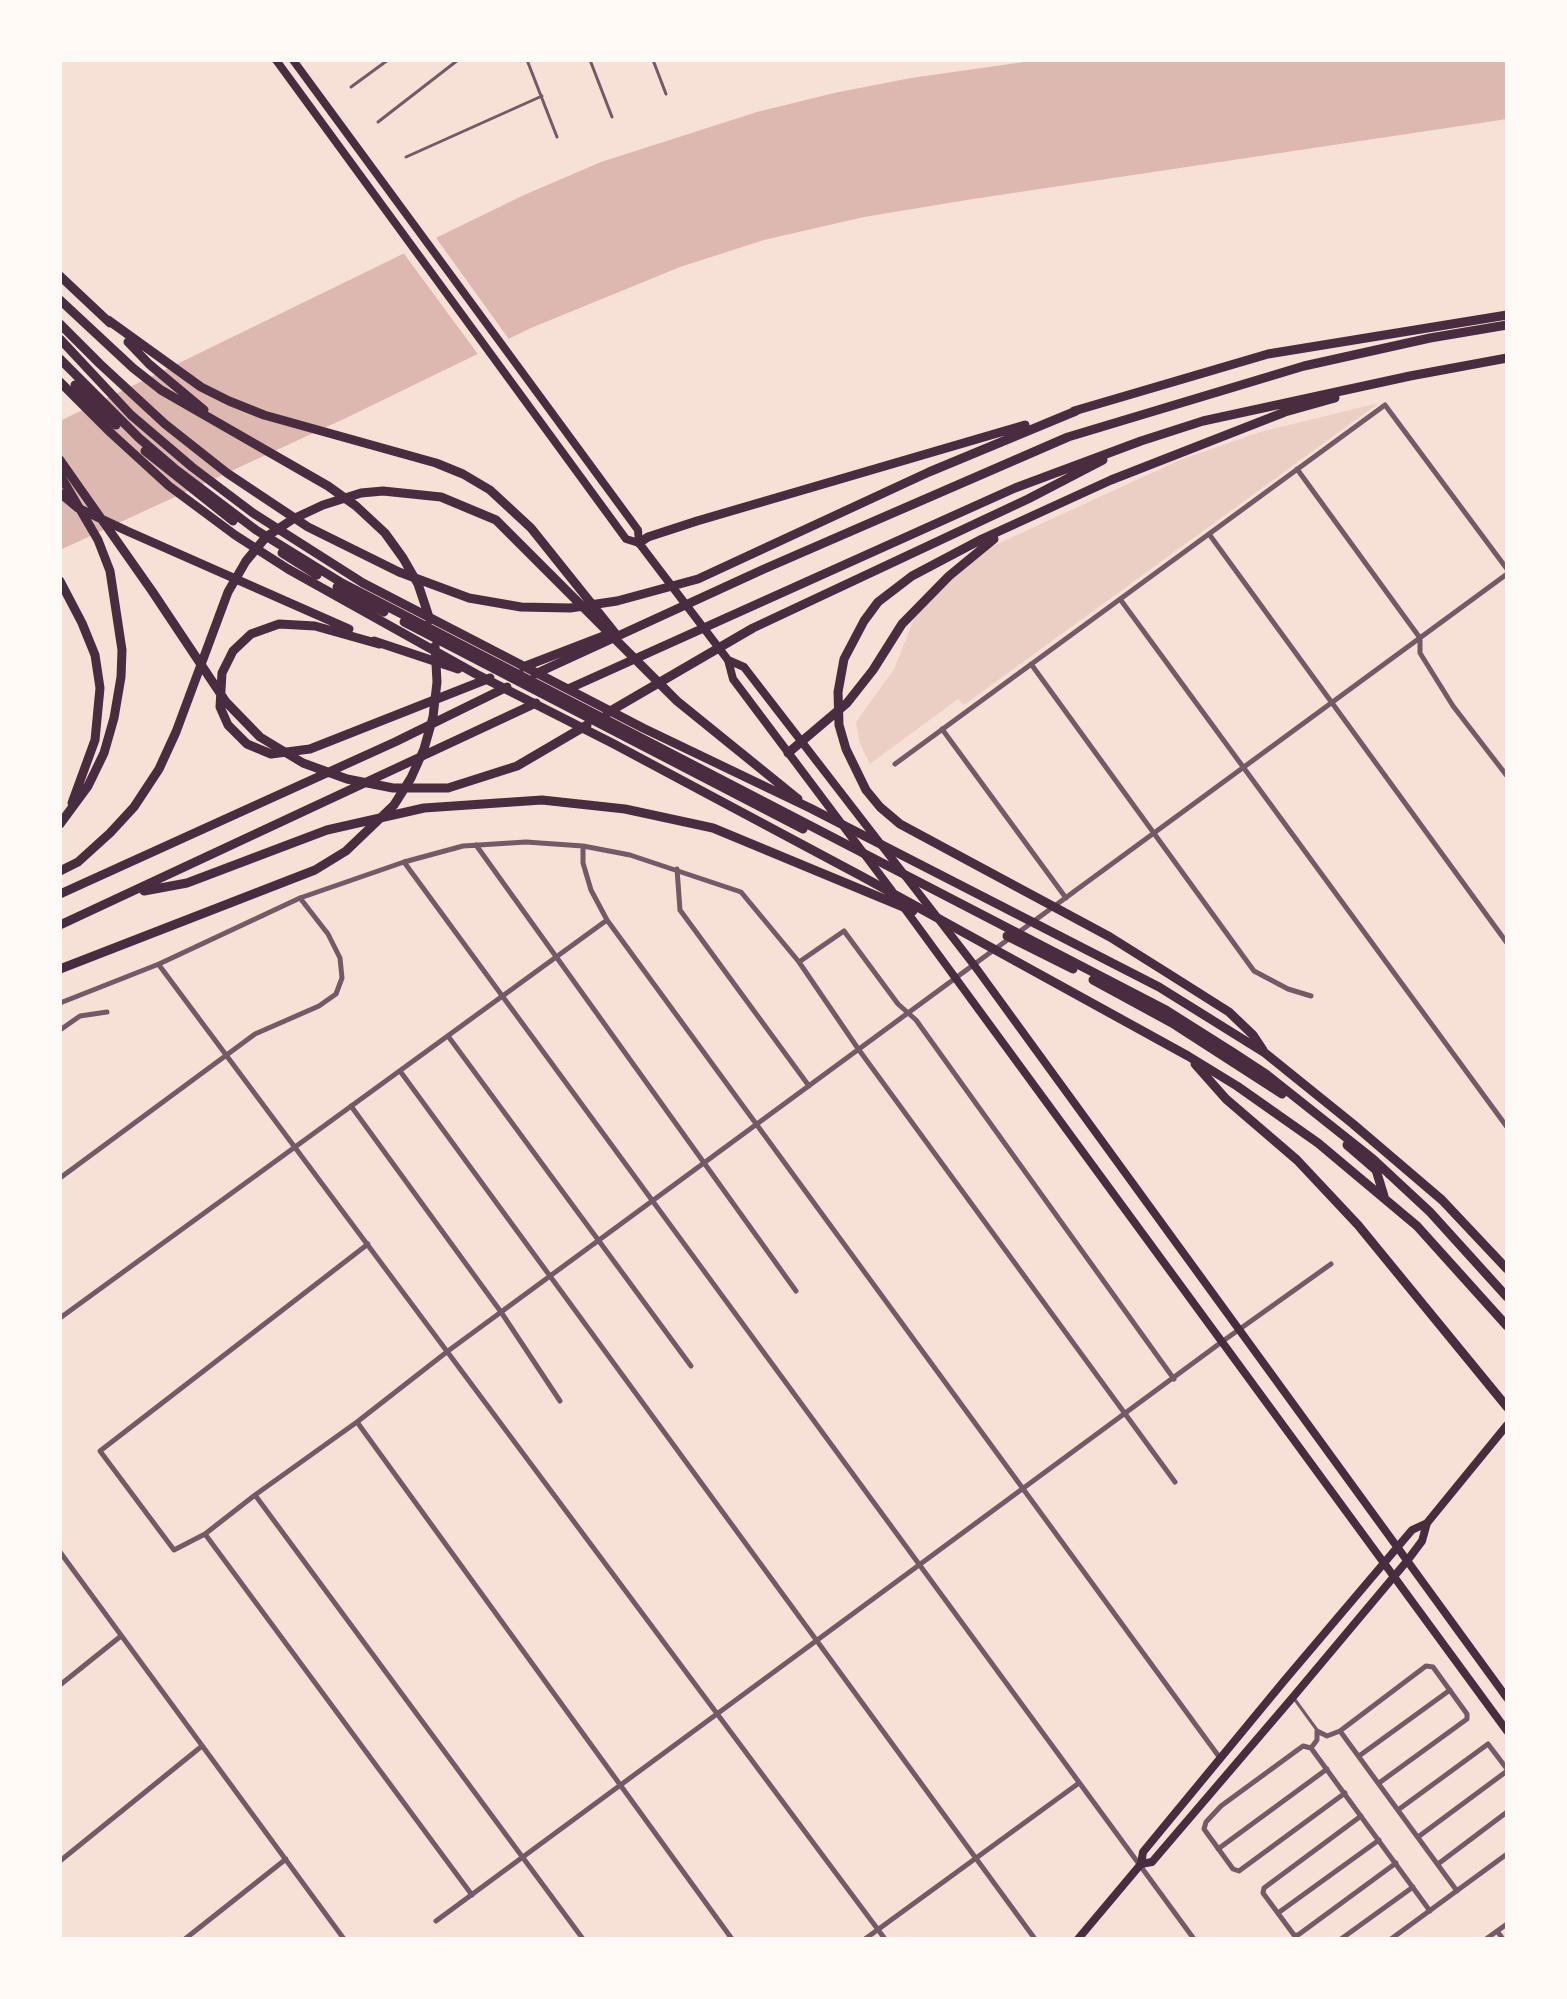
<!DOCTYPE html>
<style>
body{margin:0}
#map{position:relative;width:1567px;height:1999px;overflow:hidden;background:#f7e1d7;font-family:Inter,sans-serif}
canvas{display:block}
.frame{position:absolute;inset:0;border:62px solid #fffaf5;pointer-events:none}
</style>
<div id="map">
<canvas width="1567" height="1999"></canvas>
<div class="frame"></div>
</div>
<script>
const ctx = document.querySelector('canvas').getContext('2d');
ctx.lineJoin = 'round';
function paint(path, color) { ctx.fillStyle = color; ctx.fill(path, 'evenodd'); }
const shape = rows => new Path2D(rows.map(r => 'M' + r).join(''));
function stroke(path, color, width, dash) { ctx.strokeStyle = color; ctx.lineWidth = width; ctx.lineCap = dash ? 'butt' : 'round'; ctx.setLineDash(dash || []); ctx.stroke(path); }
paint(shape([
 [1379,403,964,705,958,699,870,764,860,744,856,722,894,669,916,614,944,583,993,546,1180,460,1260,432]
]), '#ebcfc5');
paint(shape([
 [1038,60,1507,60,1507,119,973,199,864,217,764,240,680,267,531,328,346,418,60,550,60,421,524,195,601,162,757,112,834,93,911,78]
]), '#dcb8b0');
paint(shape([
 [434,235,511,342,480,357,402,251]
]), '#f7e1d7');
stroke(shape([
 [527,60,557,137],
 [590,60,612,117],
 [653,60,666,94],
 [351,87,388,60],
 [378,122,458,60],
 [406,157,542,96],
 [1293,1697,1317,1730]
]), '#755966', 3);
stroke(shape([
 [1297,469,1420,638,1420,653,1453,706,1507,776],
 [1209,534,1507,943],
 [1120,599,1507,1127],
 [1031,664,1254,971,1288,989,1311,996],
 [942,729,1066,898],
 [895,764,1385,405,1507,569],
 [476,845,796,1291],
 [583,846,583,863,591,890,607,920,1220,1758],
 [404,862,1194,1939],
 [677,869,680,910,809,1086],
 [1019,932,1507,574],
 [799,962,844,931,898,1004,916,1020,1174,1379],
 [159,965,885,1939],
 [60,1003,159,964,300,898,404,862,463,846,526,842,583,846,630,855,741,892,799,962,859,1050,1175,1482],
 [60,1030,80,1016,107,1012],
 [448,1036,691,1366],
 [400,1071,1035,1939],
 [351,1106,501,1312,560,1401],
 [60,1178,255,1034,319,1006,336,994,342,978,340,958,328,934,300,898],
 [368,1244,100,1451,174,1550,205,1534,255,1495,357,1422,448,1351,1010,938],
 [60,1318,607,920],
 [357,1422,732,1939],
 [255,1495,583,1939],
 [205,1534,472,1895],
 [60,1552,344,1939],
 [60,1685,121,1636],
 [1340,1731,1457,1891],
 [1311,1748,1430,1911],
 [1359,1756,1450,1690],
 [1345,1793,1239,1871,1233,1869,1204,1829,1206,1822,1221,1806,1303,1746,1311,1748,1317,1740,1317,1731,1327,1736,1340,1731,1426,1666,1433,1667,1467,1714,1467,1719,1379,1783],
 [1398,1810,1488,1744,1507,1769],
 [1361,1816,1264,1888,1263,1893,1294,1935,1298,1935,1396,1863],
 [1418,1837,1507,1771],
 [1218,1849,1327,1769],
 [60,1861,202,1746],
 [1438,1864,1507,1812],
 [1278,1913,1379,1840],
 [436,1921,1223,1341,1331,1264],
 [1497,1931,1503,1939],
 [185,1939,286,1859],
 [865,1939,1079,1783],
 [1341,1939,1413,1887],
 [1391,1939,1507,1854],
 [1486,1939,1507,1924]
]), '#755966', 5);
stroke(shape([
 [276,60,626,539,639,543],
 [293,60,638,530,639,543,728,660,733,679,892,891],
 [728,660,744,667,974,965,1507,1698],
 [902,905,1507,1731],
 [1141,1864,1152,1862,1293,1697,1407,1561,1422,1541,1427,1523,1507,1425],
 [1078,1939,1141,1864,1143,1852,1284,1681,1412,1530,1427,1523]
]), '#4a2c40', 8);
stroke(shape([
 [60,276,110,323],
 [60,300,133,368,161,390,328,486,356,506,385,533,403,558,418,584,430,620],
 [108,320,201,387,229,401,264,415,436,463,463,474,490,490,531,528,615,633],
 [60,324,100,364,165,424,227,473,308,527,399,572,469,598,521,607,570,608,617,601,698,579,929,472,1076,411],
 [60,339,131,415,192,467,253,513,363,583,643,728,810,808,1159,987,1265,1053,1353,1124,1442,1200,1507,1269],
 [128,342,149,364,204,410],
 [60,359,139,438,174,468,256,530,342,583,1166,1010,1234,1053,1266,1074,1373,1159,1430,1212,1507,1297],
 [60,382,111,433,169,486,235,535,288,569,476,674,612,743,863,877,1188,1056,1237,1086,1318,1143,1417,1226,1507,1326],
 [75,385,116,425],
 [1074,411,1268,354,1507,315],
 [145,451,233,521],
 [60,460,152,591,226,702,260,737,303,763,347,779,393,788,448,788,517,766,587,725],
 [60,475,98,540,110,571,122,650,121,677,114,718,104,753,88,786,60,824],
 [60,493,78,508,127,531,349,629],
 [639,543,648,537,697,521,1025,425],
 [282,553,317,575],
 [60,581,82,623,95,655,100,688,95,740,72,803],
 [337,587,384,612],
 [404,622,803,829],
 [374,641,458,669],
 [379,644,315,626,279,624,251,634,233,651,222,673,220,707,228,725,247,744,271,754,310,749,490,678],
 [523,667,614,632],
 [535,674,764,569,1068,437,1304,366,1430,338,1507,325],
 [568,689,1015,488,1141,441,1203,421,1410,376,1507,358],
 [607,713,753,628,1028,499,1103,460],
 [788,753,847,703,873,670,902,624,949,576,994,539],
 [60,871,78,862,110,833,134,807,159,769,176,732,228,592,246,561,266,537,293,519,323,505,361,493,383,491,441,497,496,520,677,701,798,799],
 [144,891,187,883,327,830,424,808,542,800,625,809,713,828,913,911],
 [60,894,395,742,507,687],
 [60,925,536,703],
 [1007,936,1073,969],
 [60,969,315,870,346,851,394,805,411,778,424,749,433,717,437,682,435,646],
 [1093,980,1172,1023,1282,1094],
 [1263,1050,1253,1035,1229,1012,1169,974,1110,937,900,824,880,807,866,790,846,749,839,725,838,692,844,659,864,621,878,602,912,576,982,539,1111,480,1285,412,1335,398],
 [1195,1064,1226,1099,1297,1160,1358,1225,1507,1407],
 [1347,1145,1376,1170,1384,1196]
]), '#4a2c40', 9);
</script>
